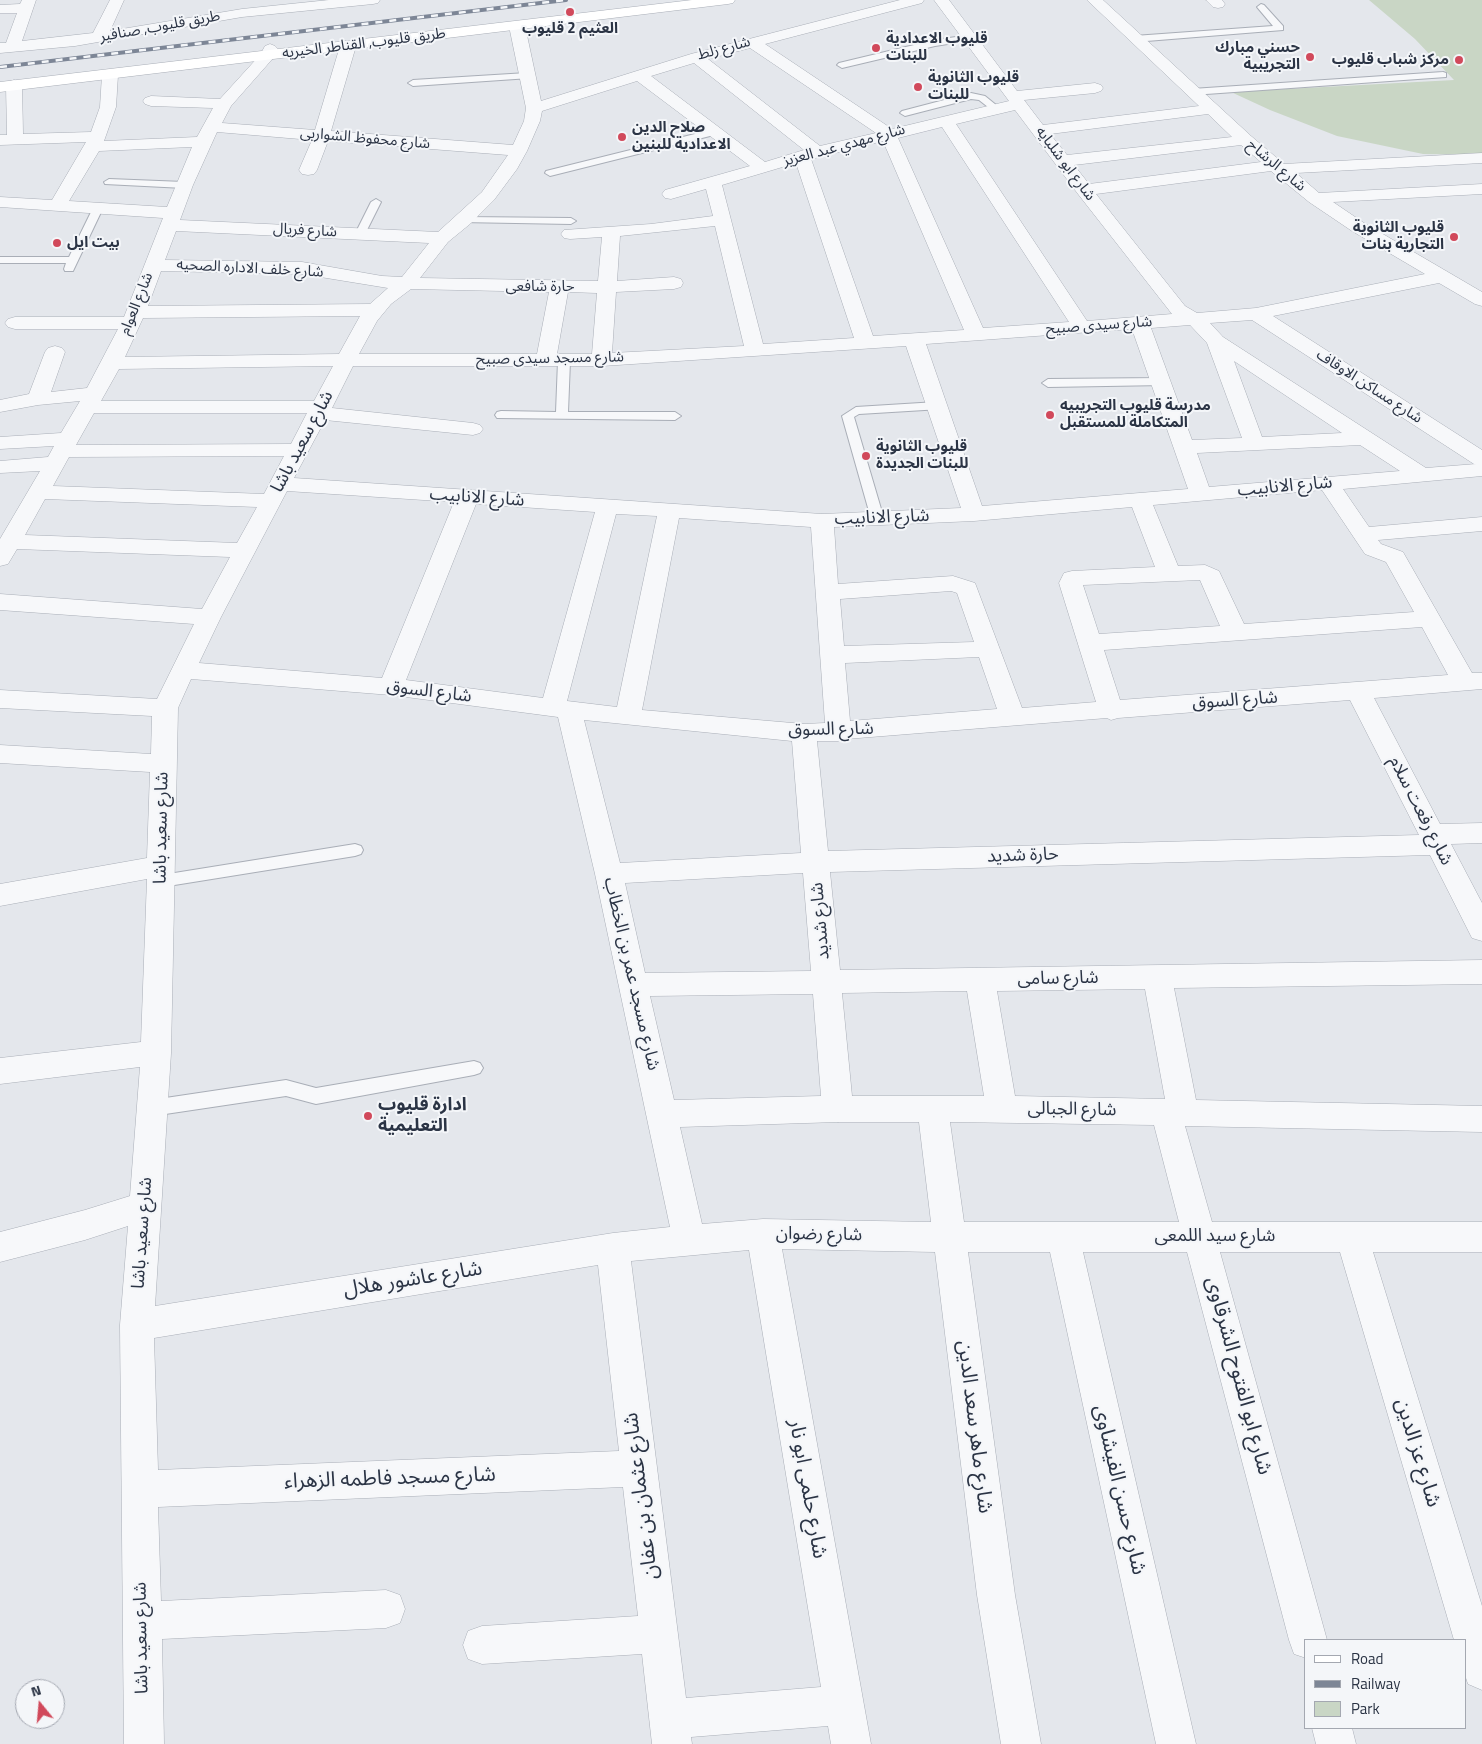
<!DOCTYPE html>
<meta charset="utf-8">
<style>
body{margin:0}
#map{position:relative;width:1482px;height:1744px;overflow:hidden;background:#e4e7ec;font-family:"Titillium Web",sans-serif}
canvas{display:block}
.legend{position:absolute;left:1304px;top:1639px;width:162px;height:90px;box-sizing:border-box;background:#f4f6f9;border:1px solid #a4a8b1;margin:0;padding:6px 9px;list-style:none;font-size:15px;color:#2b3445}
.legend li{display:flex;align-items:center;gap:10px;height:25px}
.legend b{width:25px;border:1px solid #a4a8b1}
.north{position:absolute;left:15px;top:1679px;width:50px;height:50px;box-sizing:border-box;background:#f4f6f9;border:1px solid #a4a8b1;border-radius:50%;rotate:343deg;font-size:14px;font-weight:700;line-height:20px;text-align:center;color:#2b3445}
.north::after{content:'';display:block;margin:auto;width:18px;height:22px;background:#d1495b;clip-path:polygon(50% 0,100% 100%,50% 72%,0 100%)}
</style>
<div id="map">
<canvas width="1482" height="1744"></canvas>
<ul class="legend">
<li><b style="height:6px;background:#fff"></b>Road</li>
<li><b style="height:6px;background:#7d8696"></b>Railway</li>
<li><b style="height:14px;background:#c9d6c5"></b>Park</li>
</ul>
<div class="north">N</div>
</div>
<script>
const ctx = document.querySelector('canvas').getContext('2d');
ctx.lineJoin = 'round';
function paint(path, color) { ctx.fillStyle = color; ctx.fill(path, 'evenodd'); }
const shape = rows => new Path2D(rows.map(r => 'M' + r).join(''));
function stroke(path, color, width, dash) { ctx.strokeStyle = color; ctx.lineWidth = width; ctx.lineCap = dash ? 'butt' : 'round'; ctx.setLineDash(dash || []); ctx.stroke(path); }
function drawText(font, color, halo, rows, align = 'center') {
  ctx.font = font + ' "Titillium Web","Noto Sans Arabic",sans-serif'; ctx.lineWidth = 4; ctx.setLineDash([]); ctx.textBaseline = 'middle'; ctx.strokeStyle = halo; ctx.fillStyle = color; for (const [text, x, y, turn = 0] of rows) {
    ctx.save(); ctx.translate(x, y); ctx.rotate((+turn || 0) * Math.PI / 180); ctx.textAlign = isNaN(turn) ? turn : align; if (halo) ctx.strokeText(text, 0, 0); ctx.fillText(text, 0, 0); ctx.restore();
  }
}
paint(shape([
 [1369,0,1482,0,1482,155,1423,154,1337,136,1270,110,1231,92,1454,80,1415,39]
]), '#c9d6c5');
const lane = shape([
 [1261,4,1264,5,1283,26,1283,30,1134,42,1130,39,1134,36,1273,26,1257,7,1261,4],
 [970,35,973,36,973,40,935,46,842,68,837,65,839,63,935,40,970,35],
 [1443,72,1446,73,1446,77,1192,95,1187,92,1192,89,1443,72],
 [527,73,532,76,530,78,413,86,408,83,413,80,527,73],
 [971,93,985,96,1001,109,996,112,993,111,979,100,971,99,905,116,900,113,902,111,971,93],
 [715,129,720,132,718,134,550,176,545,173,546,171,715,129],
 [109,179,184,182,189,185,184,188,105,184,104,182,109,179],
 [376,199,381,202,364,236,356,236,355,234,371,202,376,199],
 [98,205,103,208,73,271,65,271,64,269,66,263,0,263,0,257,69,257,93,208,98,205],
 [464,217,571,218,576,221,571,224,460,222,459,220,460,218,464,217],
 [564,357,570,361,568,412,675,412,681,416,675,420,497,418,495,415,497,412,501,411,556,412,558,361,564,357],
 [1161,378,1165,379,1167,382,1165,385,1048,387,1042,383,1048,379,1161,378],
 [937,402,941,403,943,406,941,409,859,414,854,417,884,519,882,522,872,522,842,416,856,407,937,402],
 [355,844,361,846,363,850,361,854,355,856,162,887,156,885,154,881,156,877,162,875,355,844],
 [474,1061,480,1063,483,1068,480,1073,474,1075,316,1104,286,1096,152,1116,146,1114,143,1108,146,1102,152,1100,286,1080,316,1088,474,1061]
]);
const street = shape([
 [22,0,36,0,22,41,93,33,110,0,124,0,110,31,242,9,329,0,380,0,378,3,373,4,242,17,75,46,0,53,0,43,6,43,17,13,0,13,0,5,20,4,22,0],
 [900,0,924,0,922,3,765,44,892,129,1009,101,934,0,949,0,1017,91,1095,83,1101,85,1103,88,1101,91,1095,93,1024,100,1043,125,1199,106,1087,0,1103,0,1251,136,1284,164,1482,153,1482,163,1296,173,1319,193,1482,184,1482,194,1333,202,1364,223,1482,292,1482,306,1475,304,1439,283,1273,316,1482,450,1482,476,1343,489,1369,527,1482,517,1482,531,1378,540,1381,544,1403,552,1472,673,1482,673,1482,689,1374,698,1440,824,1482,823,1482,843,1451,844,1482,903,1482,941,1472,938,1430,855,830,872,840,970,1482,960,1482,984,1174,988,1196,1100,1482,1106,1482,1132,1185,1126,1212,1222,1482,1222,1482,1252,1373,1252,1482,1606,1482,1690,1468,1684,1466,1678,1466,1640,1454,1640,1340,1252,1220,1252,1327,1640,1306,1640,1306,1658,1294,1654,1289,1640,1187,1252,1083,1252,1196,1744,1156,1744,1050,1252,968,1252,1015,1595,1041,1744,1001,1744,977,1595,935,1252,782,1249,871,1744,831,1744,828,1726,691,1737,692,1744,652,1744,642,1654,482,1664,468,1659,463,1645,468,1631,482,1626,638,1616,623,1487,158,1507,161,1601,386,1590,400,1595,405,1609,400,1623,386,1628,162,1639,164,1744,124,1744,120,1325,128,1226,85,1240,0,1262,0,1232,85,1210,130,1196,140,1067,0,1084,0,1058,141,1042,147,879,0,906,0,884,147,858,150,772,0,763,0,745,151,754,152,716,0,708,0,690,157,699,194,624,0,610,0,594,202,609,230,557,17,549,8,564,0,566,0,539,40,471,0,473,0,461,48,457,54,446,0,449,0,437,61,433,80,401,38,405,0,412,0,400,29,394,45,352,48,348,55,346,62,348,65,352,51,392,87,388,118,329,15,329,8,327,5,323,8,319,15,317,124,317,163,218,0,207,0,197,52,200,86,142,0,145,0,135,7,135,6,85,8,82,14,80,20,82,22,85,23,134,91,132,100,107,102,75,104,72,110,70,116,72,118,75,116,107,104,141,197,137,213,108,151,106,145,104,143,101,145,98,151,96,220,99,260,55,265,46,270,44,275,46,278,49,275,56,231,106,222,123,315,130,340,46,343,43,348,41,353,43,356,46,331,131,513,145,524,121,526,108,509,26,512,23,522,23,525,26,541,101,691,54,900,0],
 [750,48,876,133,820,146,708,59,750,48],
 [694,63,804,150,765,162,651,76,694,63],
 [637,81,750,166,665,190,662,194,665,198,671,199,706,189,713,216,651,224,564,230,561,234,564,238,570,239,602,237,598,281,420,278,448,242,470,224,494,200,517,169,527,151,540,121,542,111,637,81],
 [1015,110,1078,194,1172,314,1087,321,956,124,1015,110],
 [1208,114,1232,137,1067,155,1050,134,1208,114],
 [942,127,1069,322,983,328,898,138,942,127],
 [217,132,312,140,299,170,302,174,308,175,314,174,317,170,328,141,508,155,482,192,438,232,180,220,193,185,217,132],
 [883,141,964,330,873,336,811,159,883,141],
 [1241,145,1261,162,1089,184,1074,165,1241,145],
 [192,147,167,207,69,201,99,151,192,147],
 [796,163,854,338,763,344,722,185,796,163],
 [1271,171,1309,202,1352,231,1425,274,1256,308,1197,313,1185,306,1096,194,1271,171],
 [715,226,744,346,612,353,616,292,674,289,681,287,683,283,681,279,674,277,617,281,620,236,715,226],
 [176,231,429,243,402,277,382,276,302,262,165,260,176,231],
 [161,271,302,274,388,288,370,304,148,306,161,271],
 [411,289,549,292,537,354,359,354,377,321,391,304,411,289],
 [568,292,597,293,592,354,557,354,568,292],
 [360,316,339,354,125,357,143,318,360,316],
 [1252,320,1474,464,1476,464,1426,468,1223,337,1210,323,1252,320],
 [1190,325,1207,343,1242,438,1192,440,1151,328,1190,325],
 [1132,329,1188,489,982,506,926,344,1132,329],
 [906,346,961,508,822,514,294,478,325,420,473,435,480,433,483,429,480,425,473,423,332,408,353,366,602,366,906,346],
 [1234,361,1342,433,1262,437,1234,361],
 [333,366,314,401,101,401,119,369,333,366],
 [94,413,307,413,291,444,76,445,94,413],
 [1360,445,1400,471,1209,487,1197,453,1360,445],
 [284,456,264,494,53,486,69,457,284,456],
 [1322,490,1365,554,1386,562,1414,612,1244,624,1219,571,1205,565,1178,566,1153,505,1322,490],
 [287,491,454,502,382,678,199,663,221,617,287,491],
 [45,499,257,507,237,543,25,535,45,499],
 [476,504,595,512,543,698,406,680,476,504],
 [1132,507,1155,567,1072,571,1064,573,1059,583,1096,702,1022,708,975,583,953,576,838,584,834,527,974,521,1132,507],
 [616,514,657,516,617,707,567,701,616,514],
 [679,518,811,527,825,723,804,724,642,710,679,518],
 [1200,580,1220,626,1099,634,1083,585,1200,580],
 [951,591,957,593,974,642,844,646,840,599,951,591],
 [1422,627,1448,675,1120,700,1104,650,1422,627],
 [979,657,997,709,850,721,845,663,979,657],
 [191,679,391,695,558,717,595,874,670,1227,613,1233,155,1306,171,1053,178,708,191,679],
 [1350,700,1419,835,828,851,817,741,838,741,846,739,1107,718,1111,720,1118,718,1350,700],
 [584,720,792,741,801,853,620,863,584,720],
 [803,873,811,971,645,973,625,883,803,873],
 [1145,989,1165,1099,1015,1096,997,991,1145,989],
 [967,991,984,1096,852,1096,842,993,967,991],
 [813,994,821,1096,674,1100,650,996,813,994],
 [838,1122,919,1122,931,1222,763,1219,702,1224,680,1127,838,1122],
 [950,1122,1154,1125,1179,1222,964,1222,950,1122],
 [749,1250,821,1687,686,1698,631,1261,749,1250],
 [598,1265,619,1451,158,1470,154,1338,598,1265],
 [1206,0,1222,0,1225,4,1223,7,1218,8,1213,7,1206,0],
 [1312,1728,1352,1728,1356,1744,1316,1744,1312,1728]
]);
const secondary = shape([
 [692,0,735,0,733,3,728,4,0,92,0,82,692,0]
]);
stroke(lane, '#a9aeb7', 2);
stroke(street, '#a9aeb7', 1);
stroke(secondary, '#a9aeb7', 1);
paint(lane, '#f7f8fa');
paint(street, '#f7f8fa');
paint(secondary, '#fff');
const rail = shape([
 [0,67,566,0]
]);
stroke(rail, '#7d8696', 4);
stroke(rail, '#f4f6f9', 2.5, [7]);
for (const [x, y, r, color] of [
 [570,12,5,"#d1495b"],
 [876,48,5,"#d1495b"],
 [1310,57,5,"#d1495b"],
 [1459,60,5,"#d1495b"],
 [918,87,5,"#d1495b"],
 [622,137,5,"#d1495b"],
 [1454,237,5,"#d1495b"],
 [57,243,5,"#d1495b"],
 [1050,415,5,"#d1495b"],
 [866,456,5,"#d1495b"],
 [368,1116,5,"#d1495b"]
]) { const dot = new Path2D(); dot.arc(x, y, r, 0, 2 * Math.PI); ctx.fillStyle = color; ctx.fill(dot); stroke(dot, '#f4f6f9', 2); }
drawText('15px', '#2b3445', '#f4f6f9', [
 ["طريق قليوب, صنافير",160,27,-10],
 ["طريق قليوب, القناطر الخيريه",364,44,-7],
 ["شارع زلط",724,49,-15],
 ["شارع محفوظ الشواربى",365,139,5],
 ["شارع مهدي عبد العزيز",844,146,-15],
 ["شارع ابو شلبايه",1065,164,53],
 ["شارع الرشاح",1276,166,40],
 ["شارع فريال",305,231,3],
 ["شارع خلف الاداره الصحيه",250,269,3],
 ["حارة شافعى",540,287],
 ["شارع العوام",137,304,-68],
 ["شارع سيدى صبيح",1099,326,-4],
 ["شارع مسجد سيدى صبيح",550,359,-1],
 ["شارع مساكن الاوقاف",1369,387,33]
]);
drawText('bold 15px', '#2b3445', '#f4f6f9', [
 ["العثيم 2 قليوب",570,29,"center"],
 ["قليوب الاعدادية",886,39],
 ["للبنات",886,56],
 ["حسني مبارك",1300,48,"right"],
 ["التجريبية",1300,65,"right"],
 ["مركز شباب قليوب",1449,60,"right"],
 ["قليوب الثانوية",928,78],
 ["للبنات",928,95],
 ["صلاح الدين",632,128],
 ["الاعدادية للبنين",632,145],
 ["قليوب الثانوية",1444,228,"right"],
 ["التجارية بنات",1444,245,"right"],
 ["بيت ايل",67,243],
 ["مدرسة قليوب التجريبيه",1060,406],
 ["المتكاملة للمستقبل",1060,423],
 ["قليوب الثانوية",876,447],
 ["للبنات الجديدة",876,464]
], 'left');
drawText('18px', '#2b3445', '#f4f6f9', [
 ["شارع سعيد باشا",303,442,-62],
 ["شارع الانابيب",1285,487,-5],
 ["شارع الانابيب",477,498,4],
 ["شارع الانابيب",882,518,-2],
 ["شارع السوق",429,692,7],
 ["شارع السوق",1235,701,-4],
 ["شارع السوق",831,730,-1],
 ["شارع رفعت سلام",1420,811,63],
 ["شارع سعيد باشا",162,828,-89],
 ["حارة شديد",1023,856,-2],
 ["شارع شديد",821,921,-95],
 ["شارع مسجد عمر بن الخطاب",631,974,77],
 ["شارع سامى",1058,979,-1],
 ["شارع الجبالى",1072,1110,1],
 ["شارع سعيد باشا",143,1233,-86],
 ["شارع رضوان",819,1235,1],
 ["شارع سيد اللمعى",1215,1237],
 ["شارع سعيد باشا",142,1638,-91]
]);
drawText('bold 18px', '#2b3445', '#f4f6f9', [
 ["ادارة قليوب",378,1106],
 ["التعليمية",378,1127]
], 'left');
drawText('21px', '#2b3445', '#f4f6f9', [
 ["شارع عاشور هلال",413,1280,-9],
 ["شارع ابو الفتوح الشرقاوى",1238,1376,75],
 ["شارع ماهر سعد الدين",974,1427,83],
 ["شارع عز الدين",1417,1453,73],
 ["شارع مسجد فاطمه الزهراء",390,1479,-2],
 ["شارع حلمى ابو نار",807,1489,80],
 ["شارع حسن الفيشاوى",1119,1490,77],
 ["شارع عثمان بن عفان",642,1496,-97]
]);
</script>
